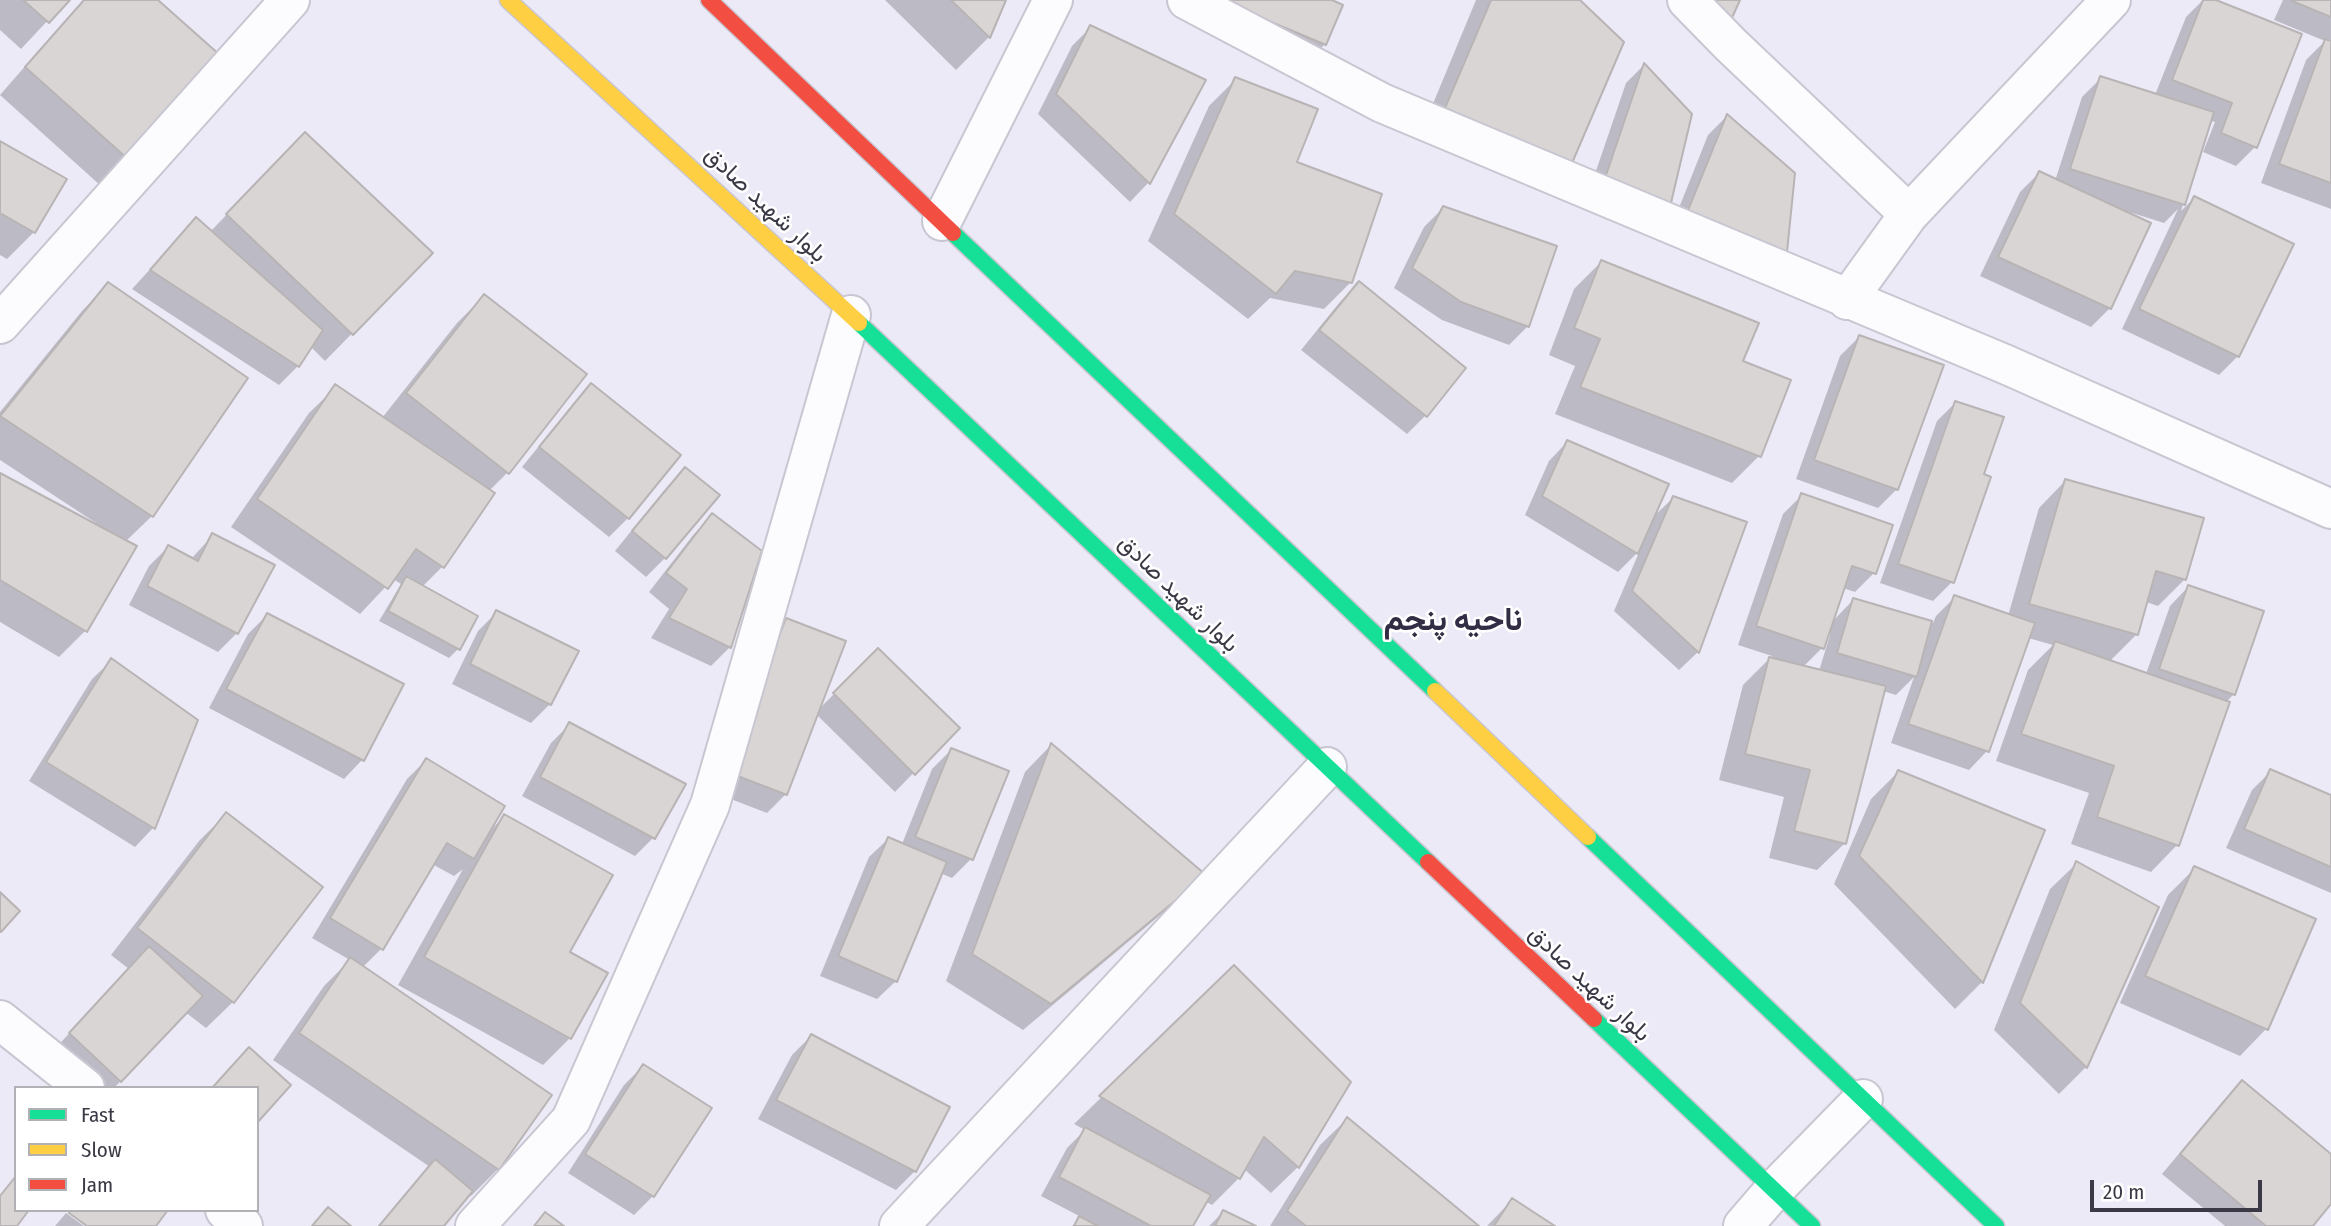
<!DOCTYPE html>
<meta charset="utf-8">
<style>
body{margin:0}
#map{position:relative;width:2331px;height:1226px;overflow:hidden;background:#eceaf7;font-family:"Fira Sans Condensed",sans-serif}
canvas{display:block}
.legend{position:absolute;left:14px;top:1086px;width:245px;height:126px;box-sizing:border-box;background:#fff;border:2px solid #b1b0b5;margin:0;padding:9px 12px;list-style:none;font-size:21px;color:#3b3945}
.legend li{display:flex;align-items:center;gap:14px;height:35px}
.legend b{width:35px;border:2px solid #b1b0b5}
.scale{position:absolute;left:2090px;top:1180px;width:172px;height:32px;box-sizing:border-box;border:4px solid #3b3945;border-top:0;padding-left:9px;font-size:21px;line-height:24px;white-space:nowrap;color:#3b3945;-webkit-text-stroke:5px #fff;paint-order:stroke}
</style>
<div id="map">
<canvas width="2331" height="1226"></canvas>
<ul class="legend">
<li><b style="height:9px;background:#16e098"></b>Fast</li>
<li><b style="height:9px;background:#ffcf43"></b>Slow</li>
<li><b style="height:9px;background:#f24e42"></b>Jam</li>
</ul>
<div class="scale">20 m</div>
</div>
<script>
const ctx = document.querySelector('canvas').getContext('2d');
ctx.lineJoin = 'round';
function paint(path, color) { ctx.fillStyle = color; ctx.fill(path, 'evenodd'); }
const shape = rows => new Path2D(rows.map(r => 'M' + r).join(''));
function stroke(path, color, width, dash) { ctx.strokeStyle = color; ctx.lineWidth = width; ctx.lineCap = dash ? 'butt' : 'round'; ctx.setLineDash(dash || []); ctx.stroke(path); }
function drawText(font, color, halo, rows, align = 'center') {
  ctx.font = font + ' "Fira Sans Condensed",Vazirmatn,sans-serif'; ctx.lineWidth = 5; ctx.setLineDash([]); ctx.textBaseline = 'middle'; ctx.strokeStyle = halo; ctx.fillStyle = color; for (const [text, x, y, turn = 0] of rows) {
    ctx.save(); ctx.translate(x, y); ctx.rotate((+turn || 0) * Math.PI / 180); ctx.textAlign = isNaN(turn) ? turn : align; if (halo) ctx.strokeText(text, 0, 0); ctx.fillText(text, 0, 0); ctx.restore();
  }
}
paint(shape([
 [0,0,67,0,21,49,0,30],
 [83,0,156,0,219,56,101,186,0,95],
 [885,0,1004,0,989,37,956,70],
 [1327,0,1325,44,1306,63,1202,19],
 [1476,0,1578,0,1570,162,1420,135],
 [2203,0,2211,0,2255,147,2236,166,2203,152,2215,122,2210,121,2181,211,2194,198,2238,356,2219,375,2122,329,2178,209,2164,223,2126,211,2110,308,2091,327,1980,276,2020,192,2039,173,2055,181,2082,97,2101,78,2155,95,2186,17],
 [2283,0,2331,0,2331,209,2261,183,2306,60,2325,41,2274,20],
 [1091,27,1203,81,1148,183,1130,202,1038,114,1072,46],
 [1644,65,1690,115,1584,206,1626,83],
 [1236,79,1351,282,1324,309,1270,298,1248,319,1148,241,1209,106],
 [1727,116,1767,270,1667,238,1708,135],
 [0,143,34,232,7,259,0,255],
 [278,161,430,254,325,361,310,346,298,366,279,385,132,289,196,219,210,232],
 [1443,208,1528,326,1509,345,1442,320,1394,288,1424,227],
 [1601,262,1741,362,1759,456,1732,483,1555,414,1575,366,1549,355,1574,289],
 [1359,283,1425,416,1407,434,1301,350,1340,302],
 [108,284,152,516,125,542,85,631,59,657,0,622,0,475,94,525,96,523,0,460,0,412,82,311],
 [484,296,584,375,507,473,489,491,493,493,442,567,422,587,458,649,449,658,379,621,401,584,393,579,360,614,231,527,309,413,336,387,382,418,457,323],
 [1859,337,1897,489,1878,508,1796,479,1840,356],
 [591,386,628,518,609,537,522,467,573,404],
 [1956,402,1981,475,1989,478,1952,582,1933,601,1880,583,1937,421],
 [1567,442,1652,518,1673,498,1698,652,1679,670,1614,611,1640,550,1618,572,1525,515,1549,461],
 [685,469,717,495,665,558,646,577,615,551,666,488],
 [2065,481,2185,579,2158,606,2146,602,2137,634,2109,662,2146,674,2170,606,2188,587,2234,694,2226,702,2177,845,2151,872,2071,844,2089,793,1996,761,2028,670,2053,645,2028,638,1987,751,1969,770,1891,743,1914,677,1896,695,1883,691,1844,844,1817,870,1769,858,1784,797,1719,780,1743,685,1772,656,1738,645,1783,514,1802,495,1874,573,1855,592,1843,588,1831,623,1853,600,1933,623,1936,616,1955,597,2008,616,2039,508],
 [1827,634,1830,635,1819,671,1803,667,1822,648],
 [712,515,730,647,711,666,651,638,669,609,649,592,694,534],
 [213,535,237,633,218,652,129,605,149,566,168,547,191,559],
 [497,612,550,704,531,723,452,684,478,631],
 [267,615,362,760,344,779,209,708,248,634],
 [786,620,817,711,878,650,957,728,895,792,816,714,786,794,767,813,710,791,767,639],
 [111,661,153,828,135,847,29,781,92,679],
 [570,724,654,837,635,856,522,796,551,743],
 [1051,745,1204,875,1177,901,1023,1030,946,981,1025,772],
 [951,750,1006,772,971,859,952,878,940,873,896,981,877,999,820,976,869,857,888,839,902,844,932,769],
 [426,760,491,830,504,816,568,952,570,1038,543,1065,398,985,463,869,454,876,432,864,381,949,363,967,498,1169,471,1196,468,1194,441,1226,378,1226,430,1167,273,1060,324,986,350,960,312,938,407,779],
 [2271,771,2331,797,2331,893,2226,848,2252,790],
 [1898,772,2043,831,1982,982,1955,1009,1834,884,1871,799],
 [226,814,233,1002,206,1028,185,1012,114,1088,88,1088,51,1053,129,969,111,955,199,841],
 [2077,863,2157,907,2086,1067,2059,1094,1994,1030,2050,889],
 [2195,868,2266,1029,2240,1056,2120,1003,2168,895],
 [1234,968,1298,1167,1271,1193,1244,1169,1239,1178,1212,1205,1205,1201,1191,1226,1072,1226,1081,1217,1041,1196,1067,1148,1085,1130,1074,1124],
 [811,1036,915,1171,896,1190,758,1119,792,1055],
 [643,1066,653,1196,634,1215,568,1173,624,1085],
 [2242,1082,2331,1156,2331,1201,2311,1226,2225,1226,2162,1174,2223,1101],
 [1347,1119,1476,1226,1270,1226,1320,1145],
 [1512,1200,1552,1226,1487,1226],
 [1223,1212,1252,1226,1209,1226],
 [66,1213,84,1226,55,1226]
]), '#0003');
const building = shape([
 [23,0,70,0,49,23,23,0],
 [84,0,158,0,221,56,129,160,25,67,84,0],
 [951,0,1006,0,990,38,951,0],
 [1219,0,1332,0,1343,5,1326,45,1219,0],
 [1491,0,1580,0,1624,42,1572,163,1445,108,1491,0],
 [1715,0,1740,0,1731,20,1715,0],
 [2203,0,2216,0,2302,34,2257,148,2221,133,2232,103,2172,80,2203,0],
 [2292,0,2331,0,2331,17,2292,1,2292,0],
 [1090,25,1206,80,1150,184,1056,94,1090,25],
 [2325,39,2331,41,2331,183,2279,164,2325,39],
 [1644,63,1692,114,1670,207,1602,187,1644,63],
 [2100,76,2214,112,2185,205,2070,169,2100,76],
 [1235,77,1318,109,1297,162,1382,194,1352,283,1295,271,1276,294,1174,214,1235,77],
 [1727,114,1795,173,1787,252,1684,220,1727,114],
 [305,132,433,253,353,335,226,214,305,132],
 [0,141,67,179,35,233,0,213,0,141],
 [2039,171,2151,223,2111,309,1998,257,2039,171],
 [2194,196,2294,244,2239,357,2139,309,2194,196],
 [1443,206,1557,246,1529,327,1461,302,1412,268,1443,206],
 [196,217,323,330,299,367,150,270,196,217],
 [1601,260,1759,323,1743,361,1791,380,1761,457,1580,387,1600,339,1574,328,1601,260],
 [1359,281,1466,368,1427,417,1319,330,1359,281],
 [108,282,248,378,153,517,0,416,108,282],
 [484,294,587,374,509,474,406,393,484,294],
 [1859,335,1944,365,1898,490,1814,460,1859,335],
 [591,383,681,455,629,519,539,447,591,383],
 [335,384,495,493,444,568,416,549,388,589,257,499,335,384],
 [1955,401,2004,417,1984,474,1991,477,1954,583,1898,564,1955,401],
 [1567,440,1669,484,1638,554,1542,496,1567,440],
 [685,467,720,495,666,559,632,531,685,467],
 [0,473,137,546,87,632,0,580,0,473],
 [2065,479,2204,518,2186,580,2156,571,2138,635,2029,604,2065,479],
 [1801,493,1893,525,1876,574,1852,566,1824,649,1756,626,1801,493],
 [1673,496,1747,522,1699,653,1632,591,1673,496],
 [712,513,762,551,731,648,669,618,687,589,666,573,712,513],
 [212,533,275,565,238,634,147,586,168,545,198,561,212,533],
 [406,576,478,616,460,650,388,611,406,576],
 [2188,585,2264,611,2235,695,2159,669,2188,585],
 [1954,595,2035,623,1989,752,1908,724,1954,595],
 [1853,598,1932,621,1917,677,1837,653,1853,598],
 [496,610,579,651,551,705,470,664,496,610],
 [267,613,404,684,364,761,226,689,267,613],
 [786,618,846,641,787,795,727,772,786,618],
 [2055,641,2230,702,2179,846,2097,817,2114,766,2021,734,2055,641],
 [878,648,960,728,915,775,833,693,878,648],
 [1769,657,1886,686,1846,844,1794,831,1810,770,1745,754,1769,657],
 [111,658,198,720,155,829,46,762,111,658],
 [569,722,686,784,655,839,540,777,569,722],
 [1051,743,1206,875,1051,1004,972,954,1051,743],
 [951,748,1009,771,973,860,915,837,951,748],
 [426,758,505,806,474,859,447,843,383,950,330,918,426,758],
 [2270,769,2331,795,2331,867,2244,829,2270,769],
 [1898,770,2045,830,1983,983,1859,856,1898,770],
 [226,812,323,887,234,1003,137,928,226,812],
 [504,814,613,875,570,952,608,973,571,1039,424,957,504,814],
 [888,837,947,862,897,982,838,956,888,837],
 [2076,861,2159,907,2087,1068,2020,1003,2076,861],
 [2194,866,2316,919,2268,1030,2145,976,2194,866],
 [0,892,20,911,1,932,0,931,0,892],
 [149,946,203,996,121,1082,69,1033,149,946],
 [350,957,552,1095,499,1170,299,1033,350,957],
 [1234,965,1351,1082,1299,1168,1264,1137,1240,1179,1099,1096,1234,965],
 [811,1034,950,1107,916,1172,776,1100,811,1034],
 [249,1047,291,1085,257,1123,257,1088,212,1088,249,1047],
 [643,1064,712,1108,654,1197,585,1154,643,1064],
 [2242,1080,2331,1154,2331,1204,2313,1226,2266,1226,2180,1154,2242,1080],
 [1347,1117,1479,1226,1306,1226,1287,1211,1347,1117],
 [1085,1127,1211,1195,1193,1226,1151,1226,1059,1177,1085,1127],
 [435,1159,473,1191,444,1226,379,1226,435,1159],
 [16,1176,16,1210,29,1210,17,1226,0,1226,0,1196,16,1176],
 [1512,1198,1555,1226,1494,1226,1512,1198],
 [328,1207,351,1226,312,1226,328,1207],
 [71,1210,168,1210,156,1226,87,1226,69,1213,71,1210],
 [1223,1210,1256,1226,1215,1226,1223,1210],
 [545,1212,564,1226,534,1226,545,1212],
 [1079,1216,1098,1226,1074,1226,1079,1216]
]);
paint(building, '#dad5d5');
stroke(building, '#b8b3b4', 2);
const street = shape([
 [1187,0,1382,103,2007,365,2331,509],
 [1687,0,1731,45,1909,214],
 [942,221,1053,0],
 [1847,300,1909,214,2111,0],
 [0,324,290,0],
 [0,1020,85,1088],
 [225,1210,243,1226],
 [475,1226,571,1120,710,805,851,315],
 [899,1226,1327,767],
 [1743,1226,1774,1190,1863,1099]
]);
const fast = shape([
 [953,233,1435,691],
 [859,323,1428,862],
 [1588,837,1996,1226],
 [1594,1019,1812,1226]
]);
const slow = shape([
 [508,0,859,323],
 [1435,691,1588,837]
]);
const jam = shape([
 [709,0,953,233],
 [1428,862,1594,1019]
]);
stroke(street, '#c8c6d1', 42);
stroke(fast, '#c8c6d1', 19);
stroke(slow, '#c8c6d1', 19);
stroke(jam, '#c8c6d1', 19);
stroke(street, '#fcfcfe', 38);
stroke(fast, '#16e098', 16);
stroke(slow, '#ffcf43', 16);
stroke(jam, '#f24e42', 16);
drawText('24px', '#3b3945', '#fff', [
 ["بلوار شهید صادق",765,205,43],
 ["بلوار شهید صادق",1178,594,44],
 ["بلوار شهید صادق",1589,984,43]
]);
drawText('bold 32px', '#322d44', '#fff', [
 ["ناحیه پنجم",1453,621]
]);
</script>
